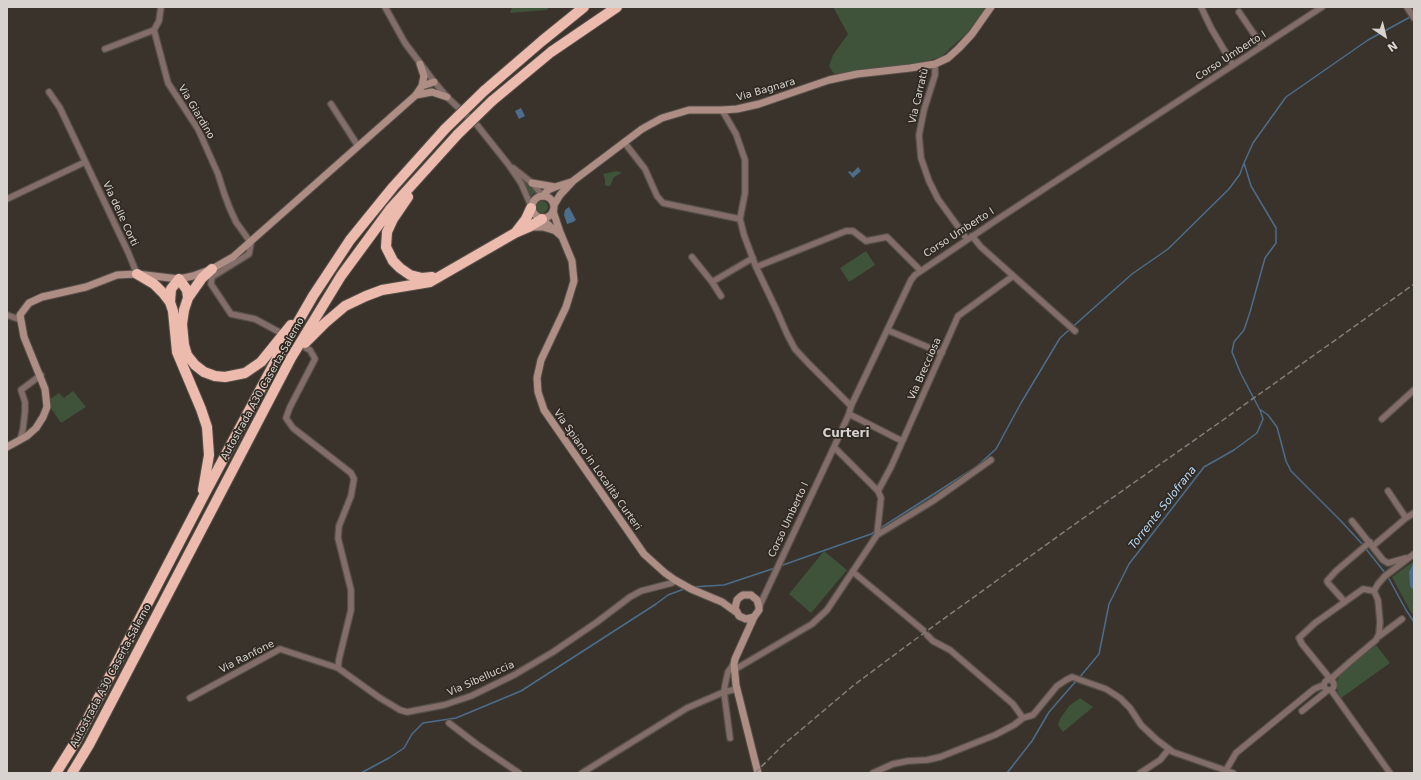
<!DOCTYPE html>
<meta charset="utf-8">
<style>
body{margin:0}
#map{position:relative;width:1421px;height:780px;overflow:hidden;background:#3a332c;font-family:"DejaVu Sans",sans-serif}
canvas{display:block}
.frame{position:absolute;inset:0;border:8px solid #d8d3cf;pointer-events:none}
.north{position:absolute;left:1365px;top:16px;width:40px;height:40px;-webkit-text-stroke:3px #2f2922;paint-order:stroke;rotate:145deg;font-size:11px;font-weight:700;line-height:16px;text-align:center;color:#d8d3cf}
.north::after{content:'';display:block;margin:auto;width:14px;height:18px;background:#d8d3cf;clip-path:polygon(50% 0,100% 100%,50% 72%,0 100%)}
</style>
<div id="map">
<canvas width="1421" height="780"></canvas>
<div class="frame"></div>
<div class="north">N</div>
</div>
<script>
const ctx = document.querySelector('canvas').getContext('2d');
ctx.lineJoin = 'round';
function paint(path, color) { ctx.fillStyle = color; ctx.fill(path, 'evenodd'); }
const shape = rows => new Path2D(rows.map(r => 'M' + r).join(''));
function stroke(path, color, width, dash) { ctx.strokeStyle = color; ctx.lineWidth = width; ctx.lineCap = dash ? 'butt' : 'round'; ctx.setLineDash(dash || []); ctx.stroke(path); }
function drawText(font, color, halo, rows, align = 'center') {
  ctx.font = font + ' "DejaVu Sans",sans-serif'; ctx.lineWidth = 3.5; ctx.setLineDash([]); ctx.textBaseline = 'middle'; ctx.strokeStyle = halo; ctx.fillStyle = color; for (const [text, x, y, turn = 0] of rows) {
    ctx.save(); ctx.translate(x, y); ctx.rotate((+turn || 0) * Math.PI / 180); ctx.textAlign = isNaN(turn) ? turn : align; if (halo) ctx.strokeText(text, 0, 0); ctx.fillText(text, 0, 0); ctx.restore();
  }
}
paint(shape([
 [512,7,549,7,547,10,510,13],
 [833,7,985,7,982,14,968,32,941,57,923,62,834,74,829,66,833,55,848,34],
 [617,171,622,173,614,177,610,186,607,186,605,185,605,179,603,174],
 [526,181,537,191,531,196,524,183],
 '536 207a6 6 0 1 1 12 0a6 6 0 1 1-12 0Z',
 [866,251,875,265,849,282,840,268],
 [73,391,86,407,61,423,50,407,50,399,59,393,64,398],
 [824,551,847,570,811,613,789,594],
 [1414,561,1414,612,1412,614,1392,577],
 [1376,645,1390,663,1341,698,1338,693,1336,684,1340,674],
 [1080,698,1093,707,1063,732,1058,725,1060,719,1069,706]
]), '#3f523a');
paint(shape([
 [521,108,525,116,519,119,515,111],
 [858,167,861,171,853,178,848,172,850,171,852,173],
 [569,207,576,220,573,222,567,224,564,215,565,210],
 [1414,562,1414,591,1410,586,1409,572]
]), '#4c6d8b');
stroke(shape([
 [1261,410,1268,415,1277,427,1286,461,1291,471,1341,521,1364,546],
 [879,529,976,467,996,449,1021,403,1060,338,1132,274,1168,249,1229,189,1240,174,1244,163],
 [1366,549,1386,574],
 [780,566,871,534,876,531],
 [1388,577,1406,610,1414,622],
 [692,587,724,585,775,568],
 [1079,678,1099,654,1109,604,1129,564,1204,467,1234,450,1257,433,1263,419,1260,410,1241,374,1232,352,1234,342,1244,330,1250,312,1265,258,1276,243,1276,228,1251,186,1244,163,1253,143,1286,97,1368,40,1412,16],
 [361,773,389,758,404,748,412,734,423,723,456,718,521,691,656,604,668,595,684,589],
 [1007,773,1032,741,1049,712,1076,681]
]), '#4c6d8b', 1.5);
const street = shape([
 [385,7,405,43,432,79,447,97,477,125,508,164,521,183,531,206],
 [1201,7,1211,28,1233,65],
 [1407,7,1414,18],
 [1239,12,1262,46],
 [154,30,168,83,198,129,218,174,224,193,230,209,236,222,251,243,249,254,212,277,211,284,231,314,255,319,281,333],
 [105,49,154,30,159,21,161,7],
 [935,64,935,75,924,110,919,135,921,158,929,181,938,199,967,239],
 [49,92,60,108,128,252,137,274],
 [331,104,358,146],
 [722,110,736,134,745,160,745,193,740,219],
 [624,142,645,169,657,196,663,203,740,219,744,235,756,267,777,311,787,334,795,349,808,363,851,406],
 [513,168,532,183,543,196],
 [7,199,85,162],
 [972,236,981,247,1075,331],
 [692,257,712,282,721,296],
 [756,267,846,231,853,231,866,241,887,237,920,270],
 [712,282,753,258],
 [7,315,21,320],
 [887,330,942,353],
 [306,348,310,350,315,359,290,407,286,418,293,428,351,473,354,479,351,496,339,526,338,538,351,590,351,610,339,659,338,668,380,698,400,710,407,712,444,705,471,696,514,675,553,652,597,622,630,597,641,591,672,583,675,580],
 [849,414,902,441],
 [1382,419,1414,390],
 [20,440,23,429,25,411,25,402,21,390,41,375],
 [878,491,891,467,958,316,1013,276],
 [1388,491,1406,518],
 [1352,521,1383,560,1388,563,1406,558],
 [877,535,933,501,991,460],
 [1373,546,1406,518,1414,513],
 [853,572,923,630],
 [1345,602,1328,583,1327,581,1336,571,1370,542],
 [759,607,834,447,849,414,851,406,911,280,915,275,1001,217,1322,7],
 [927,635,933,641,950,650,1013,704,1023,718],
 [1378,637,1402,619],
 [734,670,812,624,827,610,877,535,881,498,878,491,834,447],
 '1324 685a5 5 0 1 1 10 0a5 5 0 1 1-10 0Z',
 [1328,680,1328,676,1302,644,1299,638,1315,623,1363,589,1374,591],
 [1331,680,1334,676,1351,661,1376,640,1379,634,1380,622,1378,600,1374,591,1378,584,1385,576,1414,554],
 [1331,690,1390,773],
 [190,698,280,649,338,668],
 [1302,711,1328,690],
 [449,723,475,743,519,773],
 [730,738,724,692,725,685,728,672,734,664],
 [1226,770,1236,753,1314,689,1321,686,1324,687],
 [582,773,687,708,724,692,737,689],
 [873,773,893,764,908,761,927,760,940,757,995,735,1014,725,1023,718,1033,715,1057,686,1066,680,1072,677,1106,689,1120,698,1130,708,1141,725,1157,740,1173,752,1233,773],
 [1140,773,1160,760,1169,749]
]);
const secondary = shape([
 [422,86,434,82],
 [416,95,432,92,447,97],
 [532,183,555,187],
 '532 207a11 11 0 1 1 22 0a11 11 0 1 1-22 0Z',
 [543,196,548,190,555,187,571,182],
 [554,205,560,195,573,181,642,129,662,118,689,110,722,110,737,109,759,104,829,80,857,74,910,68,935,64,948,58,959,48,972,34,991,7],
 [553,211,560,232,572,261,574,281,566,307,541,360,537,378,538,392,544,410,644,554,665,573,675,580,691,589,722,602,736,612],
 [542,219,561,236],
 [529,227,543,227,553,230],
 [7,447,27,436,36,428,43,417,47,407,45,389,24,337,20,315,29,303,42,297,86,287,117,275,137,274,179,279,193,276,212,269,233,257,416,95,422,86,424,76,420,64],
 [754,617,746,619,739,616,735,608,737,600,740,597,743,595,751,595,757,600,759,607,759,610,754,617,735,659,734,664,736,685,758,773]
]);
const highway = shape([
 [484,91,542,41,584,7],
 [492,101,551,52,617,7],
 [408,197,393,219,387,232,386,247,393,261,400,268,410,275,422,278,432,277],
 [516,232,526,219,531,208],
 [212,269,202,278,188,298,184,310,182,324,184,345,187,355,195,365,204,372,215,376,225,377,245,373,261,362,291,325],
 [137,274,154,284,163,293,170,302,173,311,177,352,201,409,207,427,209,455,203,490],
 [170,302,171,289,179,279,187,290,188,298],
 [305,343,325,323,345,306,366,296,382,290,430,282,515,233,529,227,542,219],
 [56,773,76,741,202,499,276,360,313,296,350,240,393,187,445,129],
 [72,773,89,745,291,358,341,276,391,208,458,134]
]);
stroke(street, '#565049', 8);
stroke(secondary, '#565049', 9);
stroke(highway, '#565049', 12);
stroke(street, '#826d68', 5.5);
stroke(secondary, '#ae8d84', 7);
stroke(highway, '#edbbae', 10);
stroke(shape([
 [755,773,783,745,854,685,913,641,1068,529,1223,420,1414,284]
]), '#847e78', 1.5, [6, 3]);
const highwayBridge = shape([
 [445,129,484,91],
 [458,134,492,101]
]);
stroke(highwayBridge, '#565049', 12, []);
stroke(highwayBridge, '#edbbae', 10);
drawText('10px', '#d8d3cf', '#2f2922', [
 ["Corso Umberto I",1231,56,-33],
 ["Via Bagnara",766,90,-16],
 ["Via Carratù",919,96,-77],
 ["Via Giardino",196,112,59],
 ["Via delle Corti",120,214,65],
 ["Corso Umberto I",959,233,-33],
 ["Via Brecciosa",925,369,-66],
 ["Autostrada A30 Caserta-Salerno",263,389,-61],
 ["Via Spiano in Località Curteri",597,470,55],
 ["Corso Umberto I",789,520,-65],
 ["Via Ranfone",247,657,-27],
 ["Autostrada A30 Caserta-Salerno",111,676,-62],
 ["Via Sibelluccia",481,679,-24]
]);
drawText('italic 11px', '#badaf9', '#2f2922', [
 ["Torrente Solofrana",1163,508,-52]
]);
drawText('bold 12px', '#d8d3cf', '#2f2922', [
 ["Curteri",846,434]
]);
</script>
